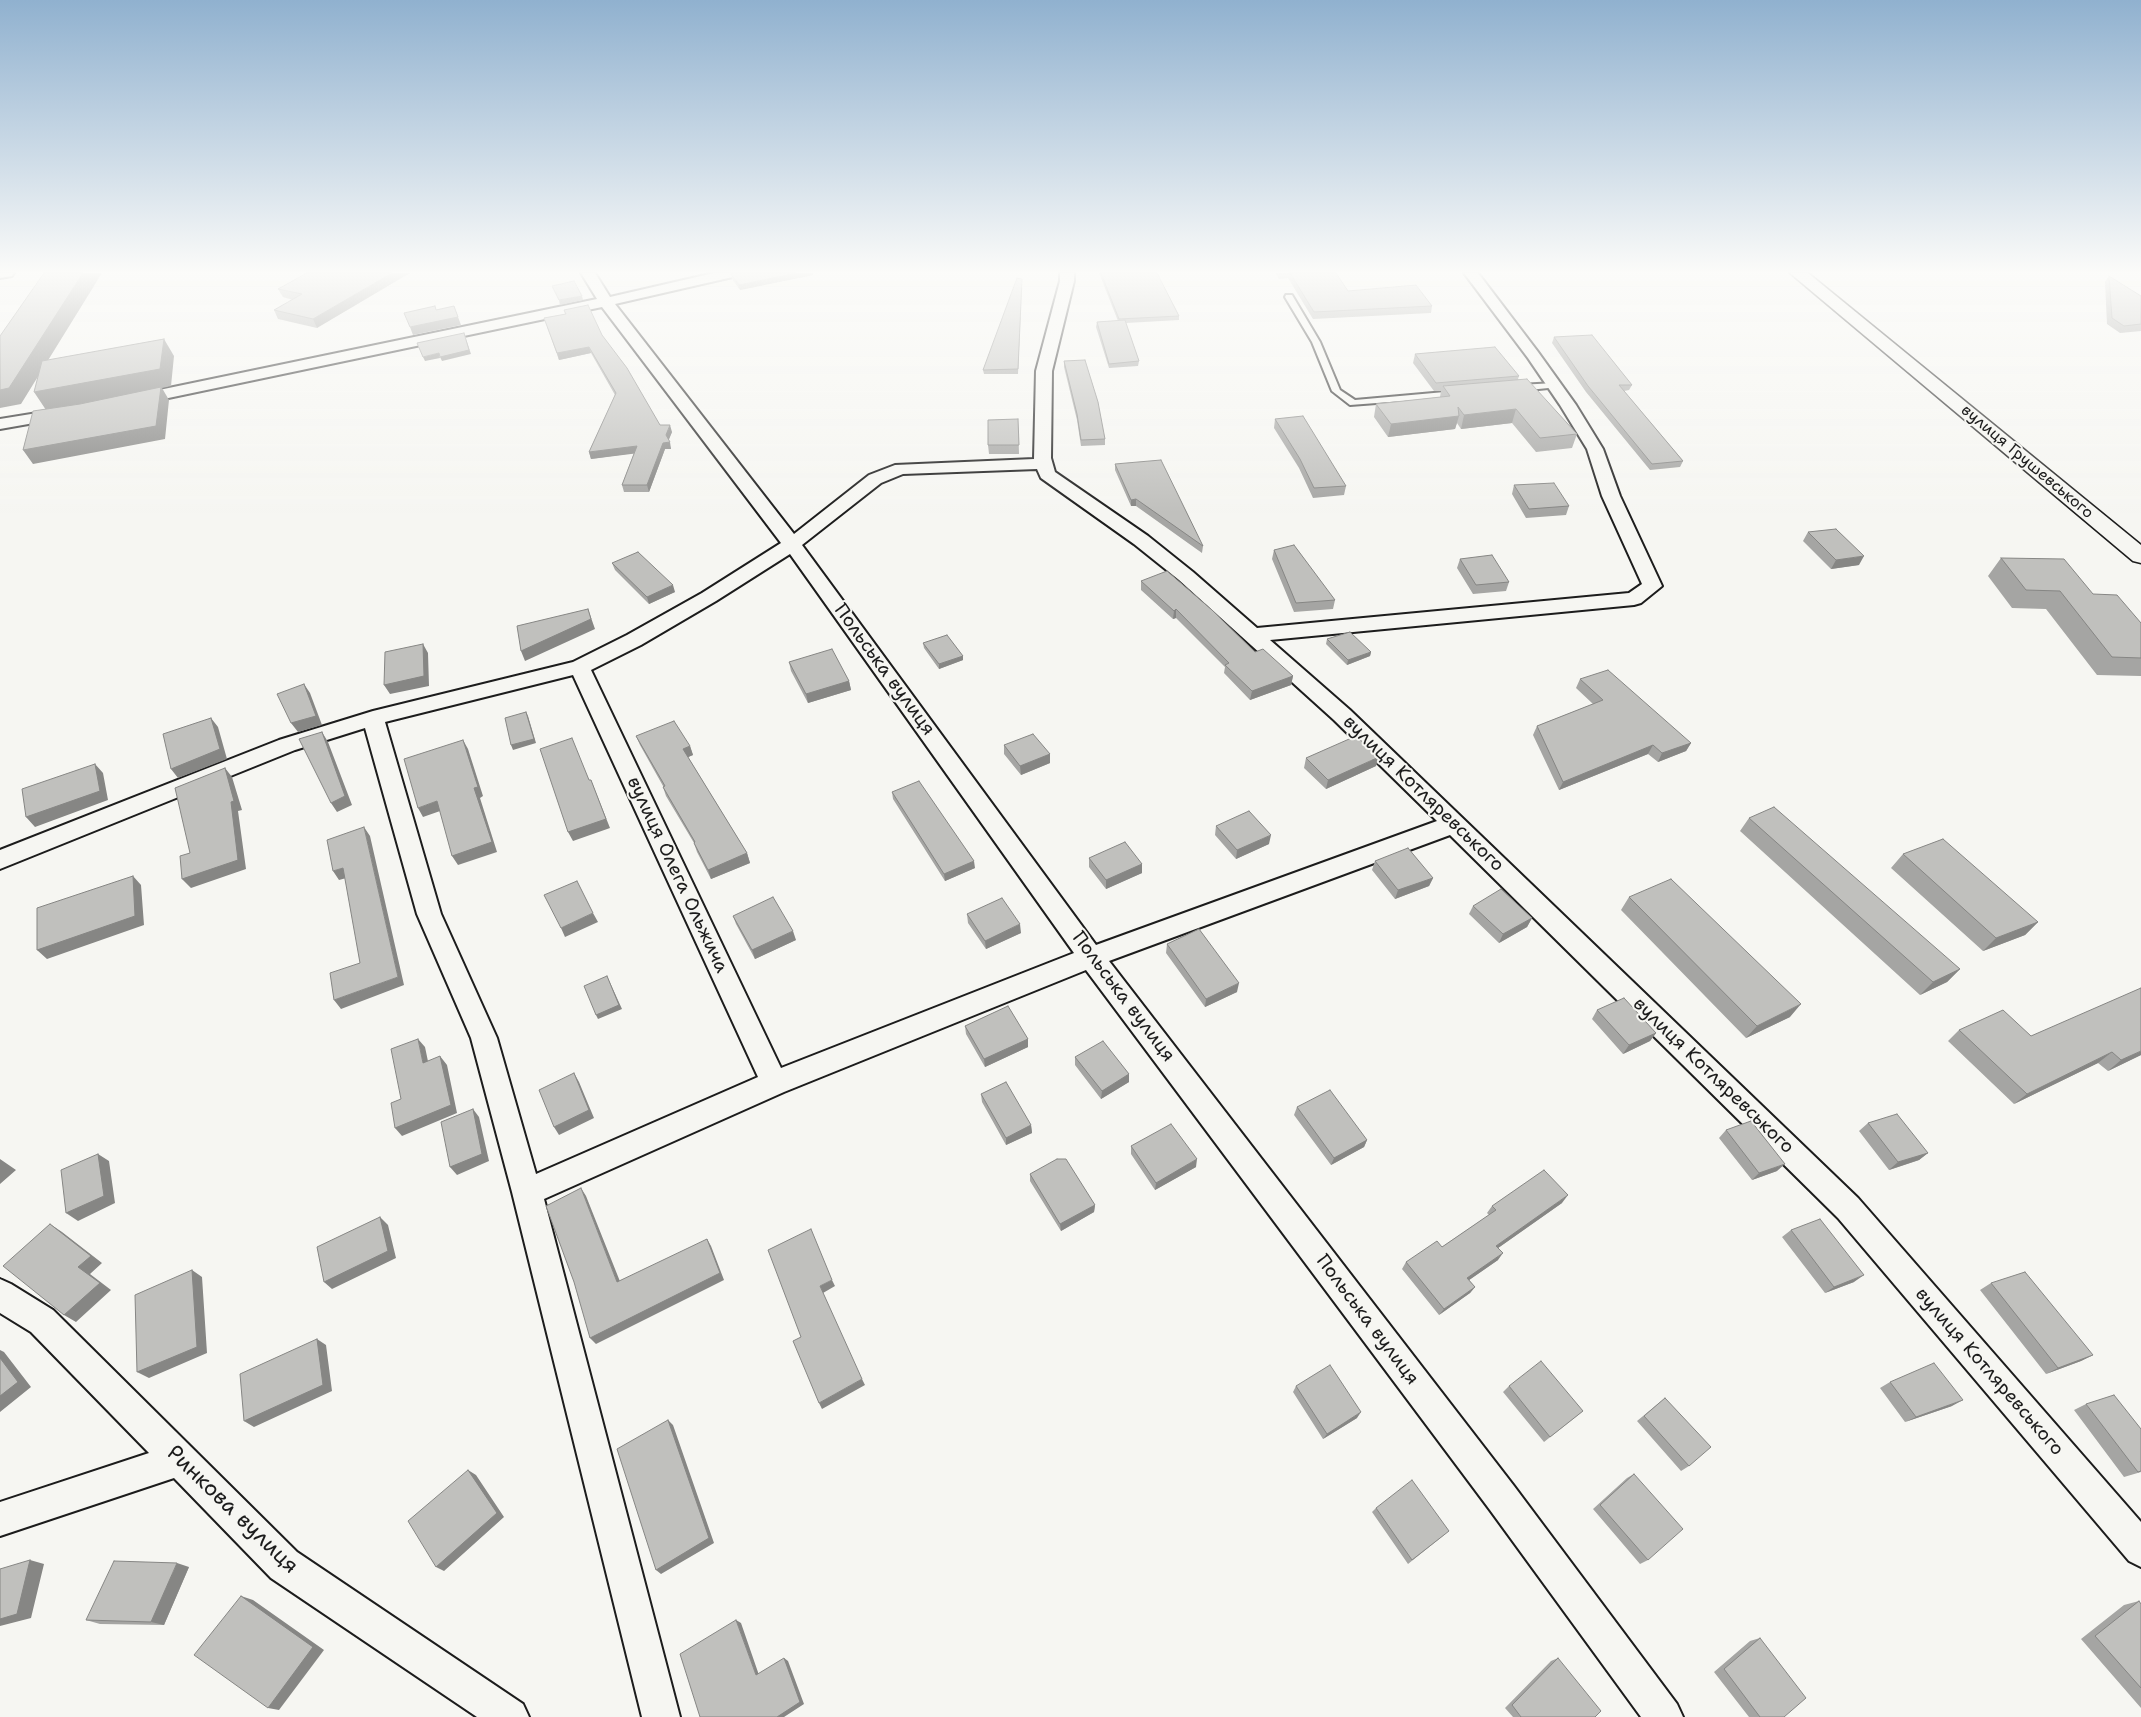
<!DOCTYPE html>
<meta charset="utf-8">
<style>
body{margin:0}
canvas{display:block;background:#f6f6f2}
</style>
<canvas width="2141" height="1717"></canvas>
<script>
const ctx = document.querySelector('canvas').getContext('2d');
ctx.lineJoin = 'round';
const shape = rows => new Path2D(rows.map(r => 'M' + r).join(''));
function stroke(path, color, width, dash) { ctx.strokeStyle = color; ctx.lineWidth = width; ctx.lineCap = dash ? 'butt' : 'round'; ctx.setLineDash(dash || []); ctx.stroke(path); }
function paint(path, color) { ctx.fillStyle = color; ctx.fill(path, 'evenodd'); }
function drawText(font, color, halo, rows, align = 'center') {
  ctx.font = font + ' "Shantell Sans",sans-serif'; ctx.lineWidth = 4; ctx.setLineDash([]); ctx.textBaseline = 'middle'; ctx.strokeStyle = halo; ctx.fillStyle = color; for (const [text, x, y, turn = 0] of rows) {
    ctx.save(); ctx.translate(x, y); ctx.rotate((+turn || 0) * Math.PI / 180); ctx.textAlign = isNaN(turn) ? turn : align; if (halo) ctx.strokeText(text, 0, 0); ctx.fillText(text, 0, 0); ctx.restore();
  }
}
const service = shape([
 [1286,295,1292,295,1320,342,1340,390,1355,400,1456,391,1460,394,1456,397,1350,405,1332,391,1312,342,1285,297,1286,295],
 [1555,383,1559,385,1558,387,1519,391,1515,388,1519,385,1555,383]
]);
const minor = shape([
 [0,273,14,273,12,276,0,278,0,273],
 [581,273,595,273,610,297,714,273,739,273,737,276,615,304,794,534,869,475,895,465,1034,459,1036,371,1060,281,1060,273,1074,273,1074,281,1052,371,1051,458,1055,472,1148,536,1193,572,1257,628,1629,593,1642,584,1602,496,1587,449,1560,405,1528,358,1464,273,1478,273,1538,352,1576,405,1603,449,1620,496,1662,586,1641,603,1634,605,1270,640,1350,710,1858,1198,2141,1522,2141,1567,2129,1561,1838,1218,1450,835,1109,961,1514,1486,1677,1704,1683,1717,1641,1717,1490,1510,1086,970,784,1092,544,1199,680,1717,642,1717,512,1192,471,1038,417,914,365,728,295,750,0,869,0,850,279,740,373,711,573,662,627,635,702,593,781,543,602,307,135,405,129,403,127,400,129,397,135,395,597,299,581,273],
 [1037,469,1041,478,1134,544,1179,580,1334,720,1437,821,1096,945,802,545,881,483,903,474,1037,469],
 [790,554,1074,953,781,1068,591,670,641,645,716,601,790,554],
 [573,675,758,1077,536,1174,497,1038,441,914,385,722,573,675],
 [62,409,68,411,70,414,68,417,0,429,0,419,62,409],
 [0,1279,11,1284,53,1310,297,1552,523,1704,529,1717,477,1717,271,1578,174,1478,0,1536,0,1502,149,1453,31,1332,0,1313,0,1279]
]);
const secondary = shape([
 [1790,273,1808,273,2141,545,2141,563,2133,561,1790,273]
]);
stroke(service, '#1c1c1c', 4);
stroke(minor, '#1c1c1c', 4);
stroke(secondary, '#1c1c1c', 3);
paint(service, '#f6f6f2');
paint(minor, '#f6f6f2');
paint(secondary, '#f6f6f2');
paint(shape([
 [307,273,317,328,278,319,274,310,293,300,283,297,278,289],
 [733,273,813,273,813,275,740,290,732,279,731,274],
 [1099,273,1157,273,1179,316,1179,320,1126,323,1139,361,1138,366,1109,368,1096,327,1097,322,1118,321],
 [1276,273,1336,273,1348,291,1432,306,1431,313,1313,319,1288,278,1279,279],
 [2109,276,2141,296,2141,331,2120,333,2107,324,2105,282],
 [1022,283,1018,374,984,374,983,370],
 [564,310,602,335,660,425,672,432,668,440,671,449,665,449,649,492,624,492,622,485,634,453,591,459,589,452,615,395,591,353,559,360,544,318,565,314],
 [1554,337,1632,385,1629,390,1624,391,1683,461,1680,467,1650,470,1586,392,1552,343],
 [1415,354,1519,376,1518,379,1577,434,1572,448,1536,452,1512,423,1461,429,1457,423,1455,429,1388,437,1374,417,1376,404,1440,397,1441,391,1434,391,1413,363],
 [1064,361,1105,439,1105,445,1081,446,1077,420,1064,367],
 [1018,419,1019,454,989,454,988,445],
 [1275,419,1346,486,1344,495,1313,498,1299,468,1274,428],
 [1115,464,1203,546,1202,553,1136,506,1131,506,1115,470],
 [1514,485,1569,506,1566,515,1526,518,1512,494],
 [1808,532,1859,565,1831,569,1803,541],
 [1274,550,1335,600,1333,609,1294,612,1272,559],
 [2001,558,2093,594,2141,623,2141,676,2097,675,2046,609,2012,608,1988,576],
 [1460,559,1509,582,1506,591,1473,594,1457,568],
 [612,563,675,592,649,604,615,570],
 [1141,581,1293,676,1291,685,1250,700,1224,673,1225,667,1176,618,1173,619,1141,590],
 [1327,639,1371,652,1370,656,1347,665,1326,644],
 [923,643,963,656,963,660,939,669,924,648],
 [789,662,849,681,851,690,808,703,791,671],
 [1580,679,1691,743,1686,751,1658,762,1648,754,1559,790,1533,735,1537,726,1593,704,1576,688],
 [636,736,690,746,693,755,688,757,747,853,750,863,711,879,697,852,694,843,666,796,663,787,663,786,640,745],
 [1004,745,1050,754,1050,763,1021,775,1004,754],
 [1306,758,1376,766,1326,789,1304,768],
 [892,792,975,868,945,881,893,799],
 [1749,818,1960,969,1947,982,1920,995,1740,831],
 [1216,826,1269,844,1236,859,1215,835],
 [1903,854,2038,922,2025,935,1983,951,1891,868],
 [1089,858,1142,864,1142,873,1106,889,1089,867],
 [1375,861,1433,878,1429,886,1395,899,1372,870],
 [1629,897,1790,1017,1746,1038,1621,910],
 [1473,906,1532,918,1527,927,1499,943,1469,914],
 [967,914,1021,933,986,949,968,923],
 [733,916,796,940,755,959,736,924],
 [1167,944,1237,992,1205,1007,1166,953],
 [1597,1010,1656,1033,1650,1041,1623,1054,1592,1019],
 [965,1026,1028,1039,1028,1047,985,1067,966,1034],
 [1959,1030,2031,1036,2141,1055,2108,1071,2098,1063,2014,1104,1948,1041],
 [1075,1057,1129,1074,1129,1082,1101,1099,1075,1065],
 [981,1094,1031,1125,1032,1133,1006,1145,982,1102],
 [1297,1107,1367,1140,1364,1147,1331,1165,1294,1115],
 [1868,1123,1928,1153,1919,1160,1889,1170,1859,1131],
 [1726,1130,1777,1171,1752,1180,1719,1138],
 [1131,1146,1196,1167,1155,1190,1131,1154],
 [1030,1174,1095,1205,1094,1212,1061,1231,1030,1181],
 [1562,1203,1498,1248,1498,1260,1469,1280,1475,1287,1470,1293,1439,1315,1402,1269,1406,1262,1442,1247,1489,1215,1487,1213,1492,1206],
 [1791,1230,1854,1282,1825,1293,1782,1237],
 [1991,1283,2093,1355,2081,1361,2046,1374,1980,1290],
 [1890,1382,1952,1406,1905,1422,1880,1388],
 [1296,1386,1357,1418,1323,1439,1293,1392],
 [1509,1386,1583,1411,1544,1442,1503,1392],
 [1665,1398,1689,1466,1681,1471,1637,1421],
 [2086,1404,2141,1472,2124,1477,2074,1410],
 [1634,1474,1648,1560,1640,1564,1593,1509,1627,1478],
 [1376,1508,1444,1535,1408,1564,1372,1512],
 [189,1567,164,1625,100,1624,86,1620],
 [2139,1601,2141,1604,2141,1708,2081,1639,2124,1605],
 [1760,1638,1784,1717,1749,1717,1714,1672,1750,1641],
 [1558,1658,1595,1717,1513,1717,1505,1708,1551,1661]
]), '#a5a5a3');
paint(shape([
 [83,273,102,273,21,404,0,408,0,390],
 [392,273,410,273,317,328,313,319],
 [796,273,813,273,813,275,740,290,739,285],
 [582,296,583,300,560,305,559,300],
 [454,306,461,325,413,335,410,327],
 [464,333,471,354,442,361,440,357],
 [164,339,174,356,171,386,162,388,169,400,165,439,33,464,23,450,46,410,34,392],
 [589,347,591,353,559,360,557,353],
 [439,353,440,358,425,361,423,357],
 [1516,409,1512,423,1461,429,1464,415],
 [1459,416,1455,429,1388,437,1391,424],
 [670,425,672,432,668,442,666,435],
 [670,442,671,449,665,449,649,492,647,485,663,443],
 [637,446,639,453,591,459,589,452],
 [1136,499,1136,506,1131,506,1131,500],
 [1864,556,1859,565,1831,569,1836,560],
 [673,585,675,592,649,604,647,597],
 [588,609,595,629,525,661,521,651],
 [1176,609,1176,618,1173,619,1174,611],
 [423,644,428,653,429,686,390,694,384,685],
 [1371,652,1370,656,1347,665,1348,660],
 [963,656,963,660,939,669,939,664],
 [1293,676,1291,685,1250,700,1252,691],
 [849,681,851,690,808,703,806,694],
 [304,684,310,693,322,725,298,732,291,723],
 [526,712,528,716,536,743,513,750,511,745],
 [211,718,218,727,227,759,178,778,171,769],
 [322,732,328,742,352,805,337,812,331,803],
 [463,740,468,749,483,796,480,798,497,852,458,865,452,856,474,788],
 [1691,743,1686,751,1658,762,1662,753],
 [1653,745,1648,754,1559,790,1563,782],
 [690,746,693,755,686,758,683,749],
 [1050,754,1050,763,1021,775,1020,766],
 [1379,757,1376,766,1326,789,1328,780],
 [95,764,103,773,108,800,35,827,26,817],
 [225,768,232,777,242,810,238,811,246,869,191,888,182,879],
 [591,780,610,828,573,841,568,832],
 [437,801,443,810,423,817,418,808],
 [364,827,370,836,404,985,341,1009,334,1000,398,977],
 [1271,835,1269,844,1236,859,1237,850],
 [747,853,750,863,711,879,708,870],
 [974,861,975,868,945,881,944,874],
 [1142,864,1142,873,1106,889,1106,880],
 [343,868,350,877,339,880,333,871],
 [133,876,141,885,144,925,47,959,37,950],
 [1433,878,1429,886,1395,899,1398,890],
 [593,913,598,922,565,937,561,928],
 [1532,918,1527,927,1499,943,1503,934],
 [2038,922,2025,935,1983,951,1996,938],
 [1020,924,1021,933,986,949,985,941],
 [793,931,796,940,755,959,752,950],
 [1960,969,1947,982,1920,995,1933,982],
 [607,976,622,1009,598,1019,596,1015],
 [1239,983,1237,992,1205,1007,1206,999],
 [1801,1004,1790,1017,1746,1038,1757,1026],
 [1656,1033,1650,1041,1623,1054,1629,1045],
 [418,1039,425,1047,430,1071,423,1063],
 [1028,1039,1028,1047,985,1067,984,1059],
 [2141,1051,2141,1055,2108,1071,2121,1060],
 [2112,1052,2098,1063,2014,1104,2027,1094],
 [440,1056,447,1065,457,1113,402,1136,395,1128],
 [574,1073,579,1082,594,1118,559,1135,554,1127],
 [1129,1074,1129,1082,1101,1099,1102,1091],
 [473,1109,479,1117,489,1161,457,1175,450,1167],
 [1031,1125,1032,1133,1006,1145,1006,1138],
 [1367,1140,1364,1147,1331,1165,1334,1158],
 [1928,1153,1919,1160,1889,1170,1898,1162],
 [98,1154,109,1161,115,1203,78,1221,66,1213],
 [0,1159,16,1170,0,1184],
 [1197,1159,1196,1167,1155,1190,1156,1183],
 [1785,1164,1777,1171,1752,1180,1759,1173],
 [581,1188,586,1196,623,1289,617,1282],
 [1568,1195,1562,1203,1491,1253,1496,1246],
 [1095,1205,1094,1212,1061,1231,1060,1224],
 [380,1217,388,1225,396,1258,332,1289,324,1282],
 [50,1224,62,1232,102,1263,90,1274,111,1290,76,1322,64,1315,78,1267],
 [707,1239,711,1246,724,1280,596,1344,590,1338],
 [1503,1253,1498,1260,1462,1285,1467,1278],
 [192,1270,202,1277,207,1353,149,1378,137,1372],
 [1864,1275,1854,1282,1825,1293,1834,1287],
 [832,1280,835,1286,823,1293,820,1286],
 [1475,1287,1470,1293,1439,1315,1444,1309],
 [317,1339,326,1345,332,1391,254,1427,244,1421],
 [0,1350,4,1352,31,1387,0,1412],
 [2093,1355,2081,1361,2046,1374,2058,1368],
 [862,1379,865,1385,822,1409,819,1403],
 [1963,1400,1952,1406,1905,1422,1916,1417],
 [1361,1412,1357,1418,1323,1439,1327,1434],
 [668,1420,673,1425,714,1543,661,1574,656,1570],
 [468,1470,476,1475,504,1517,444,1571,436,1567],
 [30,1560,44,1564,31,1618,0,1626,0,1619],
 [177,1563,189,1567,164,1625,151,1622],
 [241,1596,253,1600,324,1650,279,1710,268,1708],
 [736,1620,741,1623,760,1678,756,1675],
 [784,1658,788,1661,804,1704,784,1717,777,1717]
]), '#868684');
const building = shape([
 [44,273,83,273,9,388,0,390,0,336,44,273],
 [307,273,392,273,313,319,274,310,302,294,278,289,307,273],
 [733,273,796,273,739,285,731,274,733,273],
 [1101,273,1157,273,1179,316,1119,319,1101,273],
 [1290,273,1336,273,1348,291,1416,285,1432,306,1314,312,1290,273],
 [2109,276,2141,296,2141,324,2124,326,2112,318,2109,276],
 [1017,278,1022,279,1018,369,983,370,1017,278],
 [574,281,582,296,559,300,552,286,574,281],
 [588,305,602,335,627,368,660,425,670,425,666,435,670,442,663,443,647,485,622,485,637,446,589,452,616,393,589,347,557,353,544,318,566,314,564,310,588,305],
 [435,306,436,310,454,306,458,317,410,327,404,313,435,306],
 [1125,320,1139,361,1109,364,1097,322,1125,320],
 [464,333,469,350,440,357,439,353,423,357,417,343,464,333],
 [1592,335,1632,385,1619,385,1683,461,1652,464,1588,386,1554,337,1592,335],
 [164,339,160,369,34,392,42,361,164,339],
 [1495,347,1519,376,1436,383,1415,354,1495,347],
 [1085,360,1098,402,1105,439,1081,440,1077,414,1064,361,1085,360],
 [1527,379,1577,434,1540,438,1516,409,1464,415,1458,407,1459,416,1391,424,1376,404,1450,396,1443,386,1527,379],
 [161,387,156,426,23,450,33,411,80,404,161,387],
 [1303,416,1346,486,1314,488,1300,459,1275,419,1303,416],
 [1018,419,1019,445,988,445,988,420,1018,419],
 [1161,460,1203,546,1136,499,1131,500,1115,464,1161,460],
 [1554,483,1569,506,1529,509,1514,485,1554,483],
 [1836,529,1864,556,1836,560,1808,532,1836,529],
 [1294,545,1335,600,1296,603,1274,550,1294,545],
 [638,552,673,585,647,597,612,563,638,552],
 [1492,555,1509,582,1476,585,1460,559,1492,555],
 [2001,558,2064,559,2093,594,2117,595,2141,623,2141,658,2112,657,2060,591,2026,590,2001,558],
 [1167,571,1212,610,1255,652,1263,649,1293,676,1252,691,1225,665,1229,663,1176,609,1174,611,1141,581,1167,571],
 [588,609,591,619,521,651,517,626,588,609],
 [1350,632,1371,652,1348,660,1327,639,1350,632],
 [947,635,963,656,939,664,923,643,947,635],
 [423,644,424,676,384,685,385,652,423,644],
 [832,649,849,681,806,694,789,662,832,649],
 [1608,670,1691,743,1662,753,1653,745,1563,782,1537,726,1603,700,1580,679,1608,670],
 [304,684,316,716,291,723,277,694,304,684],
 [526,712,534,739,511,745,505,718,526,712],
 [211,718,220,749,171,769,163,734,211,718],
 [674,721,690,746,683,749,747,853,708,870,694,843,695,842,663,787,665,786,636,736,674,721],
 [322,732,345,796,331,803,299,739,322,732],
 [1033,734,1050,754,1020,766,1004,745,1033,734],
 [1356,736,1379,757,1328,780,1306,758,1356,736],
 [572,738,589,780,591,780,606,819,568,832,540,749,572,738],
 [463,740,478,787,474,788,492,842,452,856,437,801,418,808,404,759,463,740],
 [95,764,100,791,26,817,22,789,95,764],
 [225,768,234,801,231,802,238,860,182,879,180,856,190,853,175,788,225,768],
 [919,781,974,861,944,874,892,792,919,781],
 [1774,807,1960,969,1933,982,1749,818,1774,807],
 [1249,811,1271,835,1237,850,1216,826,1249,811],
 [364,827,398,977,334,1000,330,973,360,963,343,868,333,871,327,840,364,827],
 [1943,839,2038,922,1996,938,1903,854,1943,839],
 [1125,842,1142,864,1106,880,1089,858,1125,842],
 [1408,848,1433,878,1398,890,1375,861,1408,848],
 [133,876,135,916,37,950,37,908,133,876],
 [1671,879,1801,1004,1757,1026,1629,897,1671,879],
 [577,881,593,913,561,928,544,895,577,881],
 [1501,889,1532,918,1503,934,1473,906,1501,889],
 [773,897,793,931,752,950,733,916,773,897],
 [1002,898,1020,924,985,941,967,914,1002,898],
 [1199,929,1239,983,1206,999,1167,944,1199,929],
 [607,976,619,1005,596,1015,584,986,607,976],
 [2141,988,2141,1051,2121,1060,2112,1052,2027,1094,1959,1030,2003,1010,2031,1036,2141,988],
 [1624,998,1656,1033,1629,1045,1597,1010,1624,998],
 [1008,1006,1028,1039,984,1059,965,1026,1008,1006],
 [418,1039,423,1063,440,1056,451,1105,395,1128,391,1103,401,1099,391,1049,418,1039],
 [1103,1041,1129,1074,1102,1091,1075,1057,1103,1041],
 [574,1073,589,1110,554,1127,539,1090,574,1073],
 [1006,1082,1031,1125,1006,1138,981,1094,1006,1082],
 [1330,1090,1367,1140,1334,1158,1297,1107,1330,1090],
 [473,1109,482,1154,450,1167,441,1122,473,1109],
 [1897,1114,1928,1153,1898,1162,1868,1123,1897,1114],
 [1751,1121,1785,1164,1759,1173,1726,1130,1751,1121],
 [1171,1124,1197,1159,1156,1183,1131,1146,1171,1124],
 [98,1154,104,1196,66,1213,61,1170,98,1154],
 [1057,1159,1066,1159,1095,1205,1060,1224,1030,1174,1057,1159],
 [1544,1170,1568,1195,1496,1246,1503,1253,1467,1278,1475,1287,1444,1309,1406,1262,1437,1241,1442,1247,1496,1210,1492,1206,1544,1170],
 [581,1188,617,1282,707,1239,720,1273,590,1338,574,1282,546,1206,581,1188],
 [380,1217,388,1251,324,1282,317,1247,380,1217],
 [1820,1219,1864,1275,1834,1287,1791,1230,1820,1219],
 [50,1224,91,1256,78,1267,100,1283,64,1315,3,1266,50,1224],
 [811,1229,832,1280,820,1286,862,1379,819,1403,793,1341,801,1337,768,1250,811,1229],
 [192,1270,197,1347,137,1372,135,1295,192,1270],
 [2025,1272,2093,1355,2058,1368,1991,1283,2025,1272],
 [317,1339,323,1385,244,1421,240,1374,317,1339],
 [0,1358,18,1382,0,1396,0,1358],
 [1541,1361,1583,1411,1550,1437,1509,1386,1541,1361],
 [1934,1363,1963,1400,1916,1417,1890,1382,1934,1363],
 [1330,1365,1361,1412,1327,1434,1296,1386,1330,1365],
 [2114,1395,2141,1429,2141,1471,2138,1472,2086,1404,2114,1395],
 [1665,1398,1711,1447,1689,1466,1644,1416,1665,1398],
 [668,1420,709,1538,656,1570,617,1449,668,1420],
 [468,1470,497,1513,436,1567,408,1521,468,1470],
 [1634,1474,1683,1529,1648,1560,1600,1505,1634,1474],
 [1412,1480,1449,1531,1412,1560,1376,1508,1412,1480],
 [30,1560,17,1614,0,1619,0,1569,30,1560],
 [114,1561,177,1563,151,1622,86,1620,114,1561],
 [241,1596,313,1647,268,1708,194,1655,241,1596],
 [2139,1601,2141,1604,2141,1688,2095,1636,2139,1601],
 [736,1620,756,1675,784,1658,800,1702,777,1717,700,1717,680,1654,736,1620],
 [1760,1638,1806,1698,1784,1717,1760,1717,1724,1669,1760,1638],
 [1558,1658,1601,1711,1595,1717,1521,1717,1512,1705,1558,1658]
]);
paint(building, '#c0c0bd');
stroke(building, '#868684', 1);
const sky = ctx.createLinearGradient(0, 0, 0, 513);
sky.addColorStop(0, '#90b1cf');
sky.addColorStop(0.53, '#fbfbf9');
sky.addColorStop(1, '#fbfbf900');
ctx.fillStyle = sky;
ctx.fillRect(0, 0, 2141, 513);
drawText('16px', '#1c1c1c', '#f6f6f2', [
 ["вулиця Грушевського",2027,462,40]
]);
drawText('19px', '#1c1c1c', '#f6f6f2', [
 ["Польська вулиця",884,670,54],
 ["вулиця Котляревського",1423,794,44],
 ["вулиця Олега Ольжича",677,875,65],
 ["Польська вулиця",1123,997,53],
 ["вулиця Котляревського",1713,1076,44],
 ["Польська вулиця",1367,1320,53],
 ["вулиця Котляревського",1989,1372,49]
]);
drawText('22px', '#1c1c1c', '#f6f6f2', [
 ["Ринкова вулиця",232,1510,44]
]);
</script>
